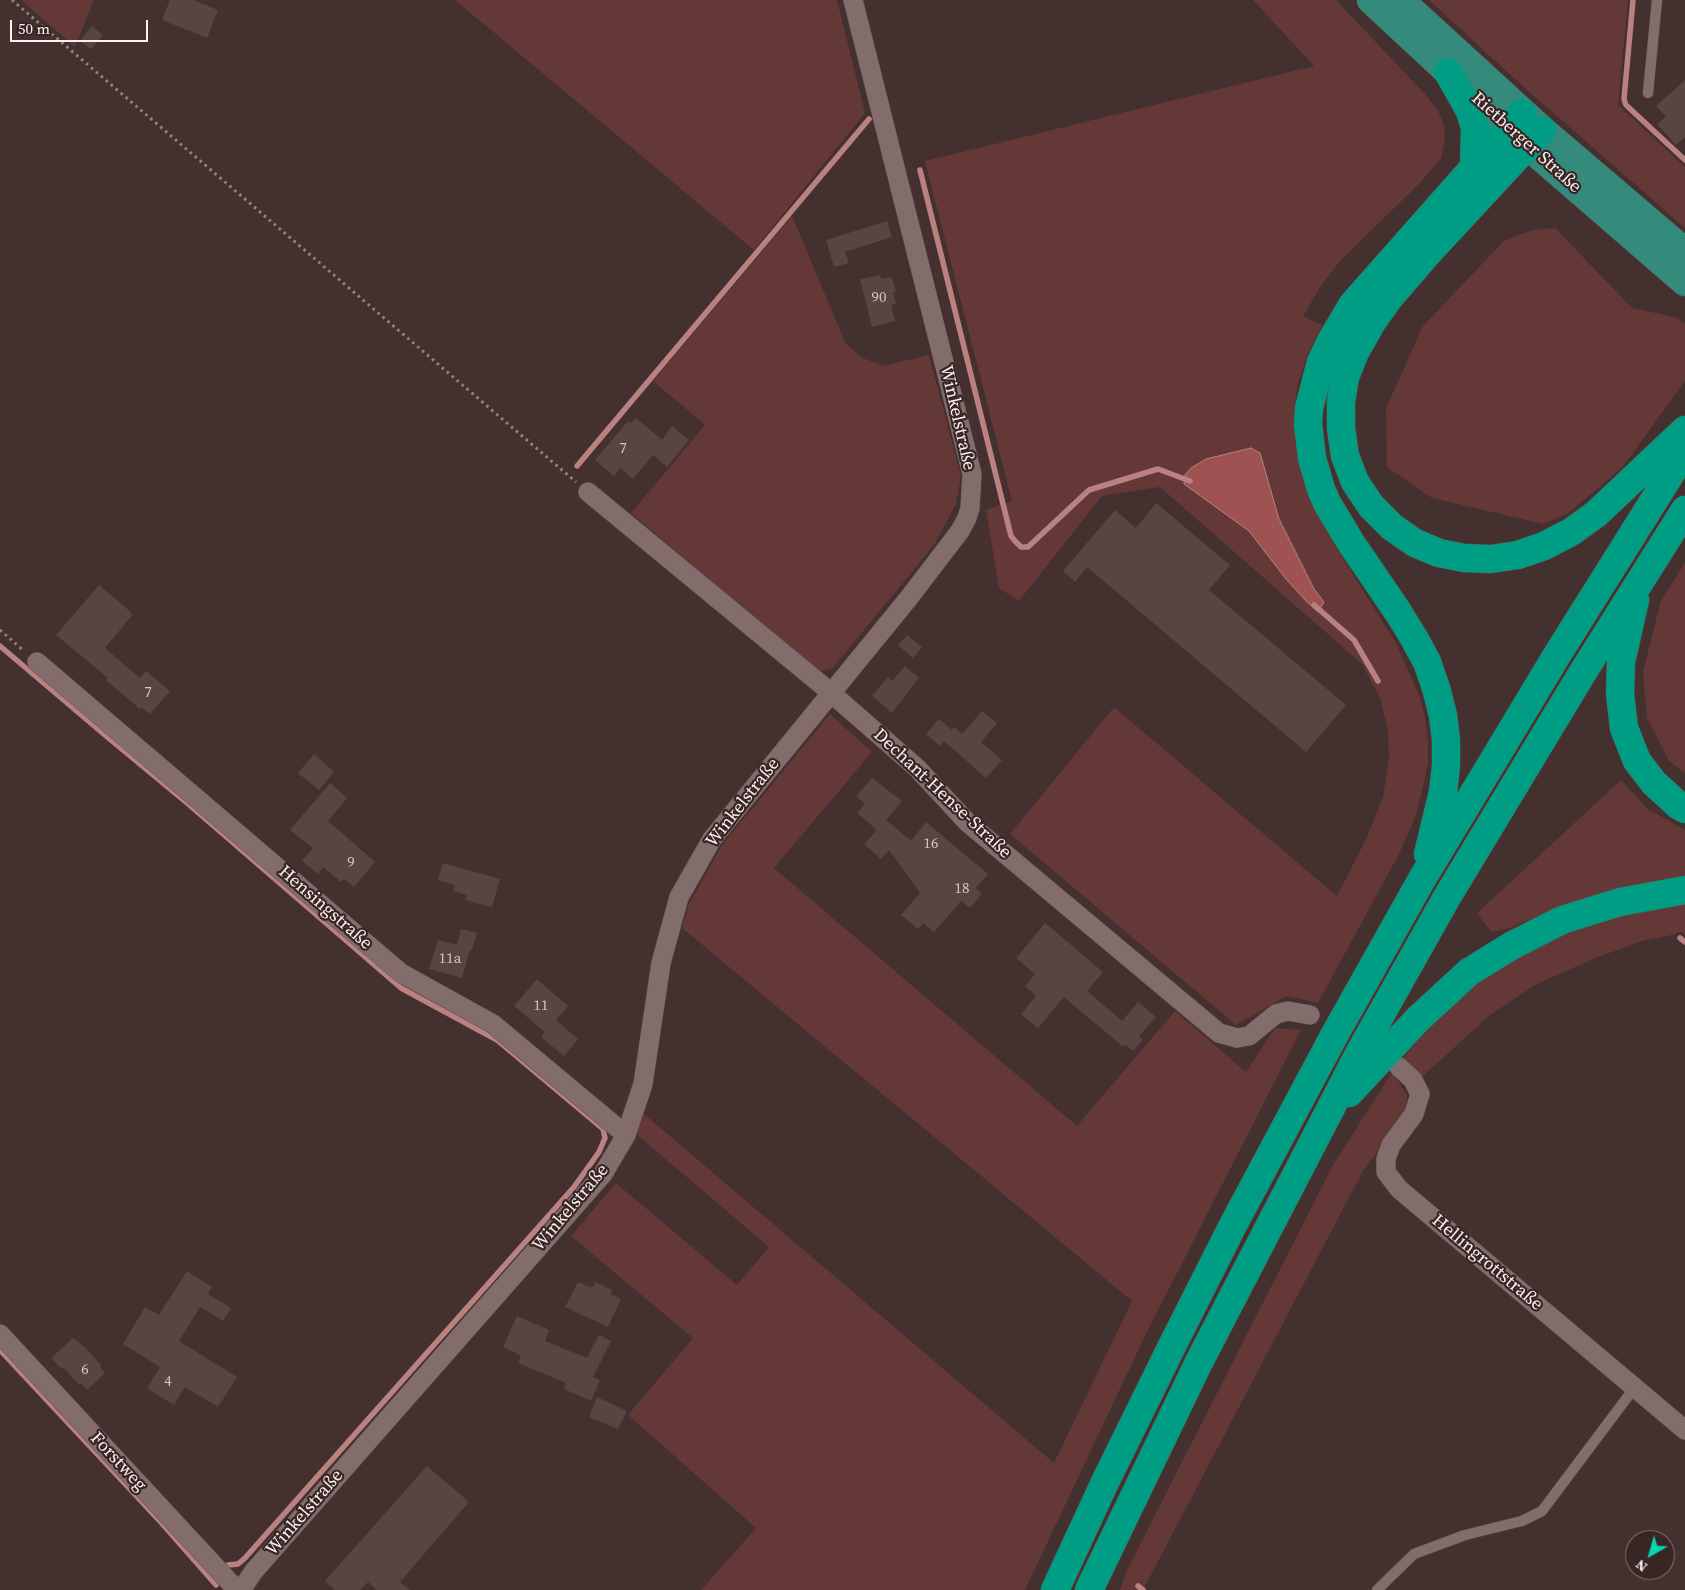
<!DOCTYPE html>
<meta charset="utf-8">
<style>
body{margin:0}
#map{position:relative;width:1685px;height:1590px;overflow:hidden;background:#43302f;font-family:"Source Serif 4",serif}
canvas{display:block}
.north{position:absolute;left:1625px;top:1530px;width:50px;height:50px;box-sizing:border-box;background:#382625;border:1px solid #867676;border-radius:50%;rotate:218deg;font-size:14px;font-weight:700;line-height:20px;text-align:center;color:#fcefef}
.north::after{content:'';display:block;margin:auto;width:18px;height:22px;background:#04d5b6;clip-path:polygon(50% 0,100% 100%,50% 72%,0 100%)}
.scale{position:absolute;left:10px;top:20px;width:138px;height:22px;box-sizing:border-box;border:2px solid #fcefef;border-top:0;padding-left:6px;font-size:15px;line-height:18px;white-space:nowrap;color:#fcefef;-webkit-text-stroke:4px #382625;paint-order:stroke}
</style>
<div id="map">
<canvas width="1685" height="1590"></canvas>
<div class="north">N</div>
<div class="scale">50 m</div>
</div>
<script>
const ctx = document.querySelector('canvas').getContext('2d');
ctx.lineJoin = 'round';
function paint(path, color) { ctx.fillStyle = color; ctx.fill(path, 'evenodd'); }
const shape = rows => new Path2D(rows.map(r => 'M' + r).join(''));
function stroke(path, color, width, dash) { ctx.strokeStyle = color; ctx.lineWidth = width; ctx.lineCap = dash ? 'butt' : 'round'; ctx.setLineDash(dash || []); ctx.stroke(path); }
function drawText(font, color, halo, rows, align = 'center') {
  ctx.font = font + ' "Source Serif 4",serif'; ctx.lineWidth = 4.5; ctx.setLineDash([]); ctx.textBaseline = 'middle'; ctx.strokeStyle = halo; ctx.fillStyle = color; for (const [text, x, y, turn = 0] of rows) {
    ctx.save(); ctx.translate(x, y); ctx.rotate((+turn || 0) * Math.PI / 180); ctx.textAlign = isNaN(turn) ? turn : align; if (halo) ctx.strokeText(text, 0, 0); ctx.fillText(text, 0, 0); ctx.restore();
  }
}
paint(shape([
 [21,0,94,0,75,47],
 [455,0,837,0,865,113,754,250],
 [1253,0,1336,0,1425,94,1438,111,1444,125,1445,140,1441,159,1417,186,1341,260,1321,286,1303,316,1322,325,1307,356,1298,383,1294,412,1296,438,1302,470,1310,497,1324,525,1339,552,1396,643,1419,695,1425,717,1428,744,1428,763,1423,788,1415,818,1399,854,1318,1003,1287,996,1236,1025,1010,834,1114,707,1337,896,1367,837,1383,797,1389,759,1388,732,1381,700,1362,664,1160,487,1102,496,1019,601,999,588,986,510,1012,501,925,161,1314,66],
 [1429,0,1628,0,1618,105,1685,167,1685,228,1527,90],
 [792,216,846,344,863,358,883,366,929,355,961,476,956,504,934,545,832,669,818,672,631,513,705,425,653,381],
 [1555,228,1632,308,1675,317,1685,323,1685,381,1622,468,1567,514,1543,524,1432,498,1387,467,1386,408,1423,326,1504,241,1532,230],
 [1685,563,1685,773,1669,761,1647,718,1643,672,1661,600],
 [830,714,872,752,774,868,1077,1126,1175,1011,1246,1072,1275,1028,1301,1030,1146,1334,1025,1590,701,1590,756,1528,628,1415,693,1338,571,1236,616,1183,737,1285,769,1247,636,1134,644,1114,1054,1463,1132,1301,682,928,689,904,722,845],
 [1621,780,1648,809,1685,830,1685,880,1554,909,1510,928,1491,932,1477,913],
 [1685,902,1685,935,1681,931,1672,935,1642,941,1593,959,1535,985,1490,1015,1422,1077,1401,1060,1446,1009,1479,982,1517,957,1567,931,1621,913],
 [1392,1072,1407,1095,1408,1111,1363,1171,1143,1590,1120,1590,1126,1572,1333,1165]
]), '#633837');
const water = shape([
 [1251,448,1260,453,1279,519,1314,589,1324,602,1318,612,1305,600,1286,579,1249,531,1184,484,1185,475,1191,468,1206,459,1251,448]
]);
paint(water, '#9e5252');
stroke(water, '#ba8181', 1);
stroke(shape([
 [1633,0,1624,99,1626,105,1685,160],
 [920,170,1011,536,1015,541,1021,547,1028,547,1089,490,1158,469,1190,481],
 [577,466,869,119],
 [1314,605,1354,640,1378,681],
 [0,646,106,736,187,803,401,988,497,1040,603,1129,605,1138,599,1152,574,1187,245,1558,238,1564,228,1565],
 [1680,938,1685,942],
 [0,1350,158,1519,216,1585],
 [1138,1586,1143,1590]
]), '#ba8181', 5.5);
paint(shape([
 [170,0,193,0,218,10,207,38,162,20],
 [92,26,103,35,91,49,80,41],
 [1685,80,1685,137,1676,145,1657,124,1666,117,1656,106],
 [887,221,892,237,845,252,849,263,834,267,826,240],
 [880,275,881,279,892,277,896,292,893,293,896,304,891,305,895,321,872,327,860,279],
 [636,418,662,440,672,426,689,440,667,467,653,455,633,479,620,468,614,476,595,460,628,421,631,423],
 [1156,503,1230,565,1209,590,1346,705,1306,752,1087,567,1075,582,1063,571,1115,510,1136,528],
 [99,585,133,614,105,648,140,678,146,671,170,691,150,714,141,707,140,709,106,680,108,678,56,635],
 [907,635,922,647,913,658,898,645],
 [905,666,919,678,892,713,872,696,888,677,892,681],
 [982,711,997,723,981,742,1002,760,986,778,944,741,940,746,926,734,939,719,952,730,954,727,962,734],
 [314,754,334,772,319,790,298,773],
 [872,778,902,801,886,820,911,841,926,822,988,874,976,888,982,894,970,908,961,901,934,932,923,923,918,929,901,915,920,893,889,850,881,859,864,844,877,830,857,813,865,804,856,796],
 [330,783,347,798,328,821,375,862,354,887,344,879,341,882,323,867,318,874,302,861,313,848,290,830],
 [443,863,500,879,492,907,465,900,467,895,453,891,455,885,438,880],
 [1045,923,1103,972,1087,991,1122,1021,1138,1002,1156,1017,1139,1036,1143,1039,1133,1051,1126,1045,1122,1046,1064,997,1038,1028,1021,1014,1036,996,1025,986,1035,974,1016,958],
 [461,929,477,933,472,950,470,950,462,978,429,969,438,940,457,945],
 [537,979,568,1006,556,1020,578,1039,564,1056,541,1037,545,1032,514,1006],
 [187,1271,212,1287,208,1294,231,1308,223,1321,200,1307,179,1341,237,1377,218,1407,185,1387,174,1405,147,1388,160,1367,123,1344,145,1307,159,1315],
 [578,1282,592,1288,595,1282,612,1290,610,1294,621,1299,608,1327,565,1307],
 [517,1316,549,1330,545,1341,587,1358,599,1335,611,1341,593,1377,600,1380,591,1401,564,1389,566,1383,518,1363,521,1356,503,1347],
 [73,1338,86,1348,101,1365,100,1367,105,1373,87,1390,81,1383,79,1385,64,1368,62,1369,51,1358],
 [597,1397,627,1411,618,1429,589,1417],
 [427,1466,469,1502,400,1582,410,1590,377,1590,368,1582,360,1590,335,1590,325,1581]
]), '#594444');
const lane = shape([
 [1648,93,1657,0],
 [1377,1590,1414,1554,1465,1535,1522,1521,1542,1511,1635,1387]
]);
const street = shape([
 [588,492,823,686,917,768,967,822,1219,1033,1237,1038,1249,1036,1276,1014,1288,1011,1310,1015],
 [37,662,401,973,493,1024,626,1135],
 [1399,1067,1413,1080,1420,1094,1414,1114,1391,1145,1386,1159,1386,1172,1399,1189,1685,1430],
 [0,1334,237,1590],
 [241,1590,254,1571,603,1174,626,1135,643,1084,661,963,679,897,712,839,908,599,960,531,967,518,970,508,972,474,853,0]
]);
const primary = shape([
 [1371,0,1528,146,1685,282],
 [1400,0,1542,130,1685,252]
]);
const highway = shape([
 [1448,72,1470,111,1475,128,1474,167],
 [1542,130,1427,254,1389,298,1372,322,1355,352,1345,377,1341,402,1341,428,1345,456,1355,482,1371,506,1392,527,1415,543,1439,553,1464,558,1491,559,1518,555,1544,546,1571,532,1596,514,1685,430],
 [1635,600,1621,662,1620,694,1624,728,1637,761,1654,783,1678,805,1685,809],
 [1428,854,1443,792,1446,766,1446,740,1443,715,1436,688,1427,662,1414,638,1398,612,1351,543,1327,503,1321,489,1312,458,1308,424,1309,408,1321,362,1331,341,1353,304,1522,113],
 [1349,1093,1418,1019,1469,972,1511,946,1562,920,1620,902,1685,890],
 [1055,1590,1106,1480,1171,1348,1232,1227,1335,1034,1422,879,1557,655,1685,451],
 [1089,1590,1199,1362,1361,1050,1447,897,1583,672,1685,510]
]);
stroke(lane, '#604f4f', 11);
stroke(street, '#604f4f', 20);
stroke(primary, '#604f4f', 29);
stroke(highway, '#604f4f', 29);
stroke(shape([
 [12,0,576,482],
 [0,630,24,651]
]), '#938382', 3, [2.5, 4]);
stroke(lane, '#836d6c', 10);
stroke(street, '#836d6c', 19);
stroke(primary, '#348a7b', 28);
stroke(highway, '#009d85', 28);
drawText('15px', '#d3c4c4', null, [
 ["90",879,298],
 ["7",623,449],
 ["7",148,693],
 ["16",931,844],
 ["9",351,863],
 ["18",962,889],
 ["11a",450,959],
 ["11",541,1006],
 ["6",85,1370],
 ["4",168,1382]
]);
drawText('18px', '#fcefef', '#382625', [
 ["Rietberger Straße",1526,143,42],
 ["Winkelstraße",957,418,77],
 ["Dechant-Hense-Straße",942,794,43],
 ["Winkelstraße",743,803,-52],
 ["Hensingstraße",325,908,41],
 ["Winkelstraße",571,1208,-50],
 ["Hellingrottstraße",1487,1263,40],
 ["Forstweg",118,1462,47],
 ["Winkelstraße",305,1513,-49]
]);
</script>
